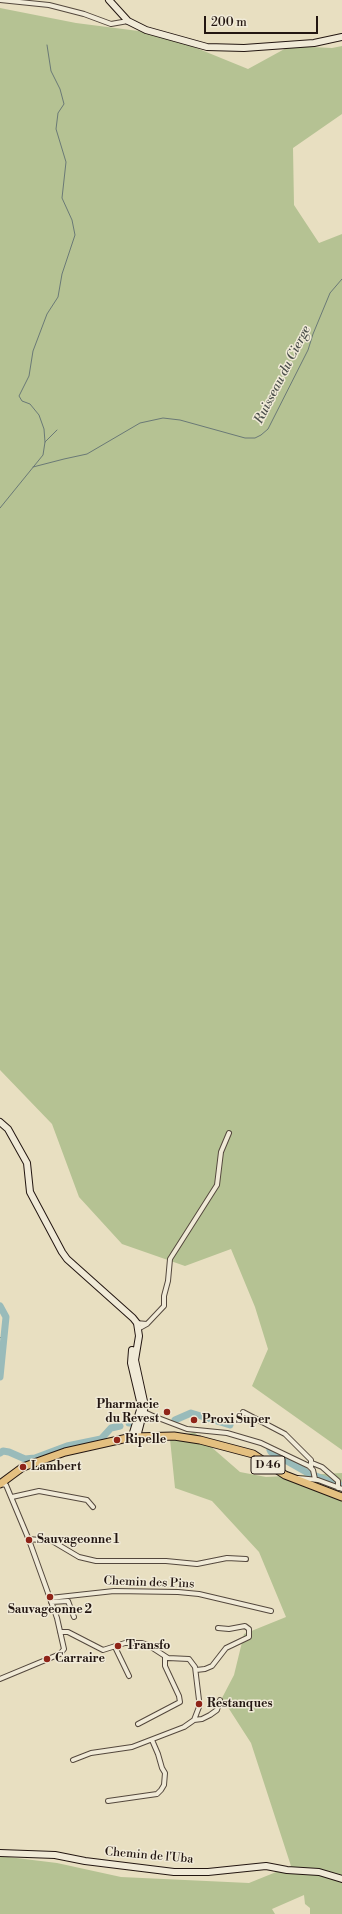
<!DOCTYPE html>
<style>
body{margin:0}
#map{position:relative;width:342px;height:1914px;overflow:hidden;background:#e8dfc1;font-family:"Libre Bodoni",serif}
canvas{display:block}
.scale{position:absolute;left:204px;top:16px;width:114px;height:18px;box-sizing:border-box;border:2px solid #231611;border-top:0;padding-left:5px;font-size:12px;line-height:14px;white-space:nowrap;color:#231611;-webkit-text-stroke:3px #f0ead7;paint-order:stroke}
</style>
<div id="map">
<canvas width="342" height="1914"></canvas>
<div class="scale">200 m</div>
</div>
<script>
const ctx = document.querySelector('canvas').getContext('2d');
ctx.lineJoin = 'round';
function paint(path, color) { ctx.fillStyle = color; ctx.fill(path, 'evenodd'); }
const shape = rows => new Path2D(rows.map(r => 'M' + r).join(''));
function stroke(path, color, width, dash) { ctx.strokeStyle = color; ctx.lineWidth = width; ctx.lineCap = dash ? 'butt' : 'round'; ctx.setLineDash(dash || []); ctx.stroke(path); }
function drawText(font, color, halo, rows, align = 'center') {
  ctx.font = font + ' "Libre Bodoni",serif'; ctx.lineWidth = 3; ctx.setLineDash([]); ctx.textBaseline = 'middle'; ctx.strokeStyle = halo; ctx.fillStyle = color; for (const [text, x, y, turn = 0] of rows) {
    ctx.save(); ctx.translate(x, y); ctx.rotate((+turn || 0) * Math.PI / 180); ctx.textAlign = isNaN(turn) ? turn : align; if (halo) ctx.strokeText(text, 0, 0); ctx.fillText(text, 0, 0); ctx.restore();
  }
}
paint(shape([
 [0,8,76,23,162,34,248,69,290,46,332,48,342,46,342,114,293,148,294,205,319,243,342,234,342,1450,252,1386,268,1349,255,1307,231,1249,185,1266,122,1244,79,1197,52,1124,0,1070],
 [194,1432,240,1472,266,1477,342,1473,342,1470,342,1914,310,1914,310,1908,305,1904,304,1895,272,1909,275,1914,0,1914,0,1856,57,1863,121,1877,249,1883,291,1866,251,1743,222,1698,234,1675,244,1634,286,1617,259,1552,212,1501,175,1488,170,1439]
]), '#b5c293');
stroke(shape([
 [45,442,44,429,39,415,30,404,22,401,19,396,29,376,33,351,47,314,58,297,62,274,75,235,72,220,62,198,66,162,56,129,58,113,64,104,60,89,51,71,47,45],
 [33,467,64,459,87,454,140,423,163,418,180,420,245,438,255,438,261,435,268,429,308,350,313,334,330,293,342,279],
 [0,508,43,455,45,442,57,430],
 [0,1338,5,1334]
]), '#6a7976', 1);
stroke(shape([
 [0,1306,6,1317,0,1377],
 [175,1420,191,1413,230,1425],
 [129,1423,133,1423],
 [270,1450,271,1452,308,1473,342,1486],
 [0,1453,3,1451,9,1452,25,1459,35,1458,67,1446,101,1439,111,1428,120,1426]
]), '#99bbba', 7);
const street = shape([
 [0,0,49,5,84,14,111,24,128,21],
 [136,1323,147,1324,138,1329],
 [147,1324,164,1306,164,1296,168,1281,170,1259,217,1185,221,1152,229,1133],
 [242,1415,243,1412,285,1434,311,1460,311,1467],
 [153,1416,187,1429,227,1433,261,1443,309,1466,313,1470,315,1479],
 [140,1418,153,1416,142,1411],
 [312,1463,322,1467,338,1481,338,1488],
 [298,1478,318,1480,342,1489],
 [12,1497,39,1491,87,1500,93,1507],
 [28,1539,52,1541,79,1557,96,1561,166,1561,197,1564,227,1558,246,1559],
 [50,1598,114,1591,178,1592,199,1594,271,1611],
 [51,1602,68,1601,74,1617],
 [60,1632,68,1632,103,1650,125,1643,142,1643,148,1645,168,1658,189,1659,195,1667,199,1700,199,1707,194,1720,184,1727,132,1747,91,1753,73,1760],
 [115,1647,129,1676],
 [196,1670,205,1669,212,1666,226,1648,249,1637,249,1629,245,1626,229,1629,218,1628],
 [0,1679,60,1654,64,1649,57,1618,29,1540,6,1485,1,1484],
 [194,1720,202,1719,210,1715,217,1710,220,1700],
 [138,1724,180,1702,179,1696,165,1666,165,1657],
 [108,1801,157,1794,161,1790,164,1785,165,1773,162,1768,158,1754,152,1740]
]);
const secondary = shape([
 [109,0,128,21,146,30,207,47,244,48,314,43,342,37],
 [0,1122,8,1129,27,1163,30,1192,62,1252,67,1259,133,1318,137,1323,139,1336,135,1360,145,1406,137,1437,134,1439],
 [132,1350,131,1363,140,1401,140,1410,132,1436,135,1439],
 [0,1853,55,1855,85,1861,174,1872,208,1872,266,1866,287,1870,319,1872,342,1879]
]);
const primary = shape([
 [0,1484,23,1467,65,1452,132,1437,174,1436,200,1440,253,1454,285,1475,342,1497]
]);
stroke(street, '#54483d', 6);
stroke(secondary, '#231611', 8);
stroke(primary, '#231611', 9);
stroke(street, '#f0ead7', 4);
stroke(secondary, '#f0ead7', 6);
stroke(primary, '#e4c080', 7);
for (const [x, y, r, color] of [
 [167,1412,4,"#8f2418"],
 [194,1420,4,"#8f2418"],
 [117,1440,4,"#8f2418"],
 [23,1467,4,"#8f2418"],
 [29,1540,4,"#8f2418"],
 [50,1597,4,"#8f2418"],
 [118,1646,4,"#8f2418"],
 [47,1659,4,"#8f2418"],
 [199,1704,4,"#8f2418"]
]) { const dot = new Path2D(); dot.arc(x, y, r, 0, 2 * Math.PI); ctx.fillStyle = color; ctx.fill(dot); stroke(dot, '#f0ead7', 1.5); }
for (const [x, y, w] of [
 [268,1465,34]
]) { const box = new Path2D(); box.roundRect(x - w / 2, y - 9, w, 18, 3); ctx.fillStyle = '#f0ead7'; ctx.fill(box); stroke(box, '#231611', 1); }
drawText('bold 11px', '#231611', null, [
 ["D 46",268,1465]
]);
drawText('bold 12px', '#231611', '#f0ead7', [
 ["Pharmacie",159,1405,"right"],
 ["du Revest",159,1419,"right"],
 ["Proxi Super",202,1420],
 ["Ripelle",125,1440],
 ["Lambert",31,1467],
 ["Sauvageonne 1",37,1540],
 ["Sauvageonne 2",50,1610,"center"],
 ["Transfo",126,1646],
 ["Carraire",55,1659],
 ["Restanques",207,1704]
], 'left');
drawText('12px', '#231611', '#f0ead7', [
 ["Chemin des Pins",149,1583,2],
 ["Chemin de l'Uba",149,1856,5]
]);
drawText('italic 13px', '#4c504c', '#f0ead7', [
 ["Ruisseau du Cierge",283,375,-63]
]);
</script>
